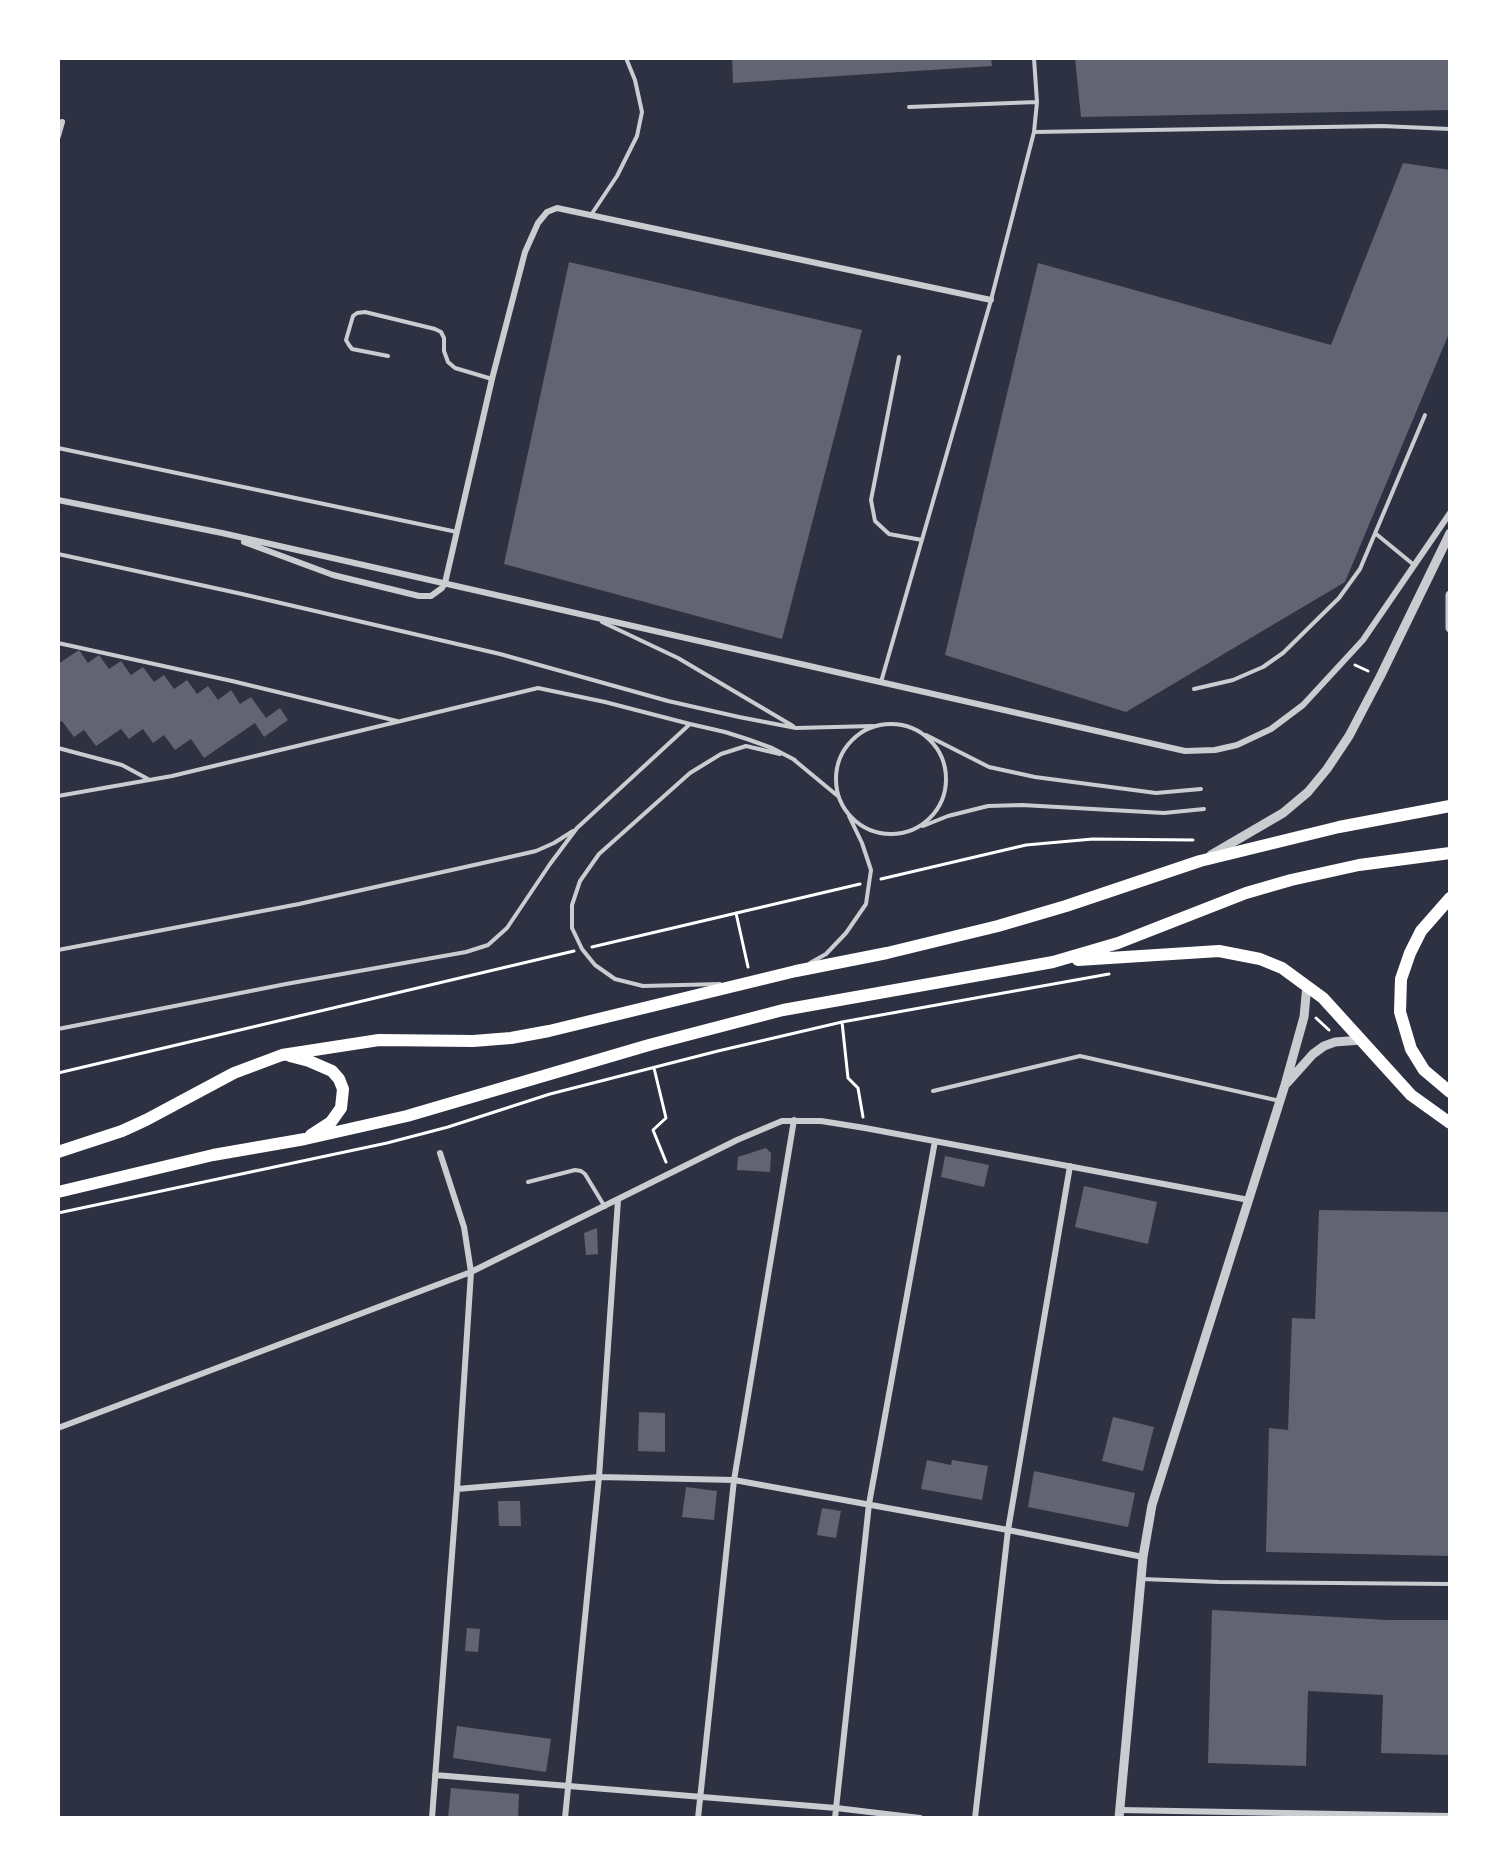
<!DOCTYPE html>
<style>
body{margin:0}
#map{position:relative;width:1508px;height:1876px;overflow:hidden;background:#2d3142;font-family:"Source Sans 3",sans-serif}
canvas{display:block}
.frame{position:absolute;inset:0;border:60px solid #fff;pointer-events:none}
</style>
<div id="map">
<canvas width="1508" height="1876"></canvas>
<div class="frame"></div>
</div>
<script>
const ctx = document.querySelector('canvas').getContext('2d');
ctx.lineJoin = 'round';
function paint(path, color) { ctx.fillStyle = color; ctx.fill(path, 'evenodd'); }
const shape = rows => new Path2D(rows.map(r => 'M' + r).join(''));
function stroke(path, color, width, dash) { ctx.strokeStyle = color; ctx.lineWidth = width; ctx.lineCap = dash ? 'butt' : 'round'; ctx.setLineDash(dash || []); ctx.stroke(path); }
paint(shape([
 [732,58,991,58,992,66,733,83],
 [1075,58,1450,58,1450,110,1081,117],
 [1403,163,1450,170,1450,331,1345,582,1126,712,945,655,1038,263,1331,345],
 [569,262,862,330,782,639,504,564],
 [79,650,88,663,99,655,109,669,121,661,131,675,143,667,154,682,164,675,174,689,187,680,197,694,208,686,218,700,231,690,240,704,251,697,266,718,280,708,288,720,264,737,255,723,204,758,191,739,175,750,164,735,153,743,143,729,129,739,121,729,96,746,84,730,74,737,62,721,58,723,58,664],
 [766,1148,771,1153,770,1172,737,1170,738,1157],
 [945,1156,989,1165,984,1187,941,1177],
 [1084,1186,1157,1202,1148,1244,1075,1227],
 [1319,1210,1450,1212,1450,1556,1266,1552,1269,1428,1288,1430,1292,1318,1315,1319],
 [597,1228,598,1254,586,1255,584,1233],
 [639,1412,665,1413,665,1452,638,1451],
 [1113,1417,1154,1427,1143,1471,1102,1461],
 [927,1460,951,1465,952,1460,988,1466,982,1500,921,1489],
 [1034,1471,1135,1493,1128,1527,1028,1507],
 [686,1487,717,1491,714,1520,682,1517],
 [498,1501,520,1501,521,1526,499,1526],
 [822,1508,841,1511,836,1538,817,1535],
 [1212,1610,1388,1620,1450,1620,1450,1755,1381,1753,1383,1695,1308,1691,1306,1766,1208,1763],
 [467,1628,480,1629,478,1652,465,1651],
 [457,1726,551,1739,546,1772,453,1758],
 [451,1788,519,1794,518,1818,448,1818]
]), '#626471');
stroke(shape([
 [1355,665,1368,671],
 [881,879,1026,845,1093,839,1193,840],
 [736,913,748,967],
 [592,947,860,884],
 [1316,1018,1329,1030],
 [842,1022,848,1078,858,1088,863,1117],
 [654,1068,666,1118,653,1130,666,1162],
 [58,1073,574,951],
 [58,1213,387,1143,448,1127,550,1094,718,1051,842,1022,1109,974]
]), '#fff', 3);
stroke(shape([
 [909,107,1037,102],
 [1034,132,1382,126,1450,129],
 [591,215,617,176,637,136,642,112,635,80,626,58],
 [388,356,352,349,349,345,346,340,353,316,357,313,365,312,435,329,441,332,444,338,444,351,448,362,455,368,492,379],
 [899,357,871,500,875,521,889,534,922,540],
 [58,448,457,532],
 [1375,533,1414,565],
 [58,554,242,594,500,654,668,701,739,717,796,728,873,726],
 [602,622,678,658,793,726],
 [58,643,232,681,397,721],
 [881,682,991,300,1034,132,1037,102,1034,58],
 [1194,689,1233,680,1263,667,1283,653,1339,598,1360,569,1425,415],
 '836 779a55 55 0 1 1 110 0a55 55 0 1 1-110 0Z',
 [926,735,989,767,1035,777,1156,793,1201,789],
 [58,748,122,765,148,779],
 [793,759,839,797],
 [58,796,172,776,538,688,605,702,690,724],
 [923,826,948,816,988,806,1022,805,1164,813,1204,809],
 [58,950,299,904,501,859,536,851,554,843,573,831],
 [810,963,826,954,846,933,866,904,871,870,862,843,849,816],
 [720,984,643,986,615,979,595,965,582,949,572,928,572,905,580,881,599,854,690,773,721,754,746,746,780,754],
 [58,1029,286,984,466,952,488,945,507,928,550,864,577,828,690,724,725,732,747,739,772,748,795,760],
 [933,1091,1080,1056,1280,1101],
 [528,1182,575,1170,581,1171,585,1174,605,1207],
 [1142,1579,1219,1582,1450,1584]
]), '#caccd0', 4);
stroke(shape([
 [58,136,62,122],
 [58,500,222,533,1185,751,1215,750,1237,745,1271,729,1303,705,1363,640,1450,513],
 [244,542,333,575,419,596,431,596,442,588,445,583,492,379,525,252,538,223,547,212,557,208,991,300],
 [58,1428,471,1272,737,1140,782,1121,821,1121,865,1128,1249,1200],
 [457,1489,599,1477,734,1480,1008,1530,1143,1557],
 [435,1775,836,1808,920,1818],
 [1120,1810,1450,1816],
 [432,1818,457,1489,471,1272,464,1227,440,1153],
 [565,1818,599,1477,618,1200],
 [698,1818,734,1480,794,1120],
 [835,1818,869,1504,935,1141],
 [975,1818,1008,1530,1070,1166]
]), '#caccd0', 6);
stroke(shape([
 [1450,595,1450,628],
 [1211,855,1283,813,1308,792,1327,769,1349,736,1380,677,1450,533],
 [1287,1083,1313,1054,1324,1046,1335,1042,1361,1040],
 [1119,1818,1143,1557,1152,1505,1285,1085,1304,1017,1307,985]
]), '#caccd0', 9);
stroke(shape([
 [1450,898,1421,931,1410,953,1401,979,1400,1012,1411,1049,1424,1070,1450,1092],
 [1078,960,1219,951,1260,959,1282,968,1323,998,1411,1095,1450,1123],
 [290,1056,309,1061,332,1071,339,1079,343,1089,341,1108,331,1122,311,1135],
 [58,1152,122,1131,146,1120,234,1073,282,1055,379,1040,473,1041,511,1038,549,1031,796,971,887,953,998,926,1066,906,1200,861,1339,827,1450,806],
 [58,1192,213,1155,305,1139,407,1116,649,1045,783,1010,1053,962,1118,943,1246,893,1291,880,1359,865,1450,853]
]), '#fff', 12);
</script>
